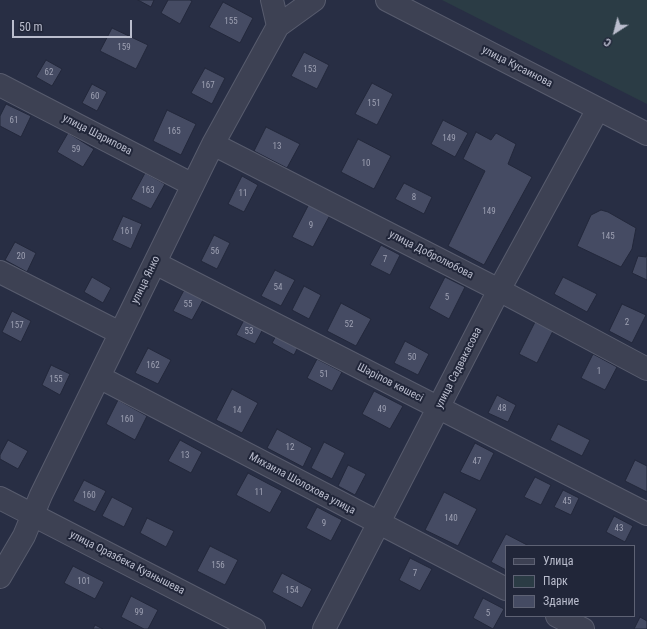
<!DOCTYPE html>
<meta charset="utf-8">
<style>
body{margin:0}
#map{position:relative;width:647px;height:629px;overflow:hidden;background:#282e44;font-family:"Roboto Condensed",sans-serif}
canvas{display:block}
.legend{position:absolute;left:505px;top:545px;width:130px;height:72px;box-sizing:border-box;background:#212639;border:1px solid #5e6274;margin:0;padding:5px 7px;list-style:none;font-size:12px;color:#babdcd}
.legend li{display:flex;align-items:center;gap:8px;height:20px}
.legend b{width:20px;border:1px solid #5e6274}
.north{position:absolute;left:595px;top:12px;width:40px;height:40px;-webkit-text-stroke:3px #212639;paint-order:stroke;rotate:216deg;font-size:11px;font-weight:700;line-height:16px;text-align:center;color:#babdcd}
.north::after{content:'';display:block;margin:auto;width:14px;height:18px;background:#babdcd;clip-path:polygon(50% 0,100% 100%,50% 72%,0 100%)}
.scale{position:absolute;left:12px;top:20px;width:120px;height:18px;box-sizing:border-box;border:2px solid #babdcd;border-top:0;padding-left:5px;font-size:12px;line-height:14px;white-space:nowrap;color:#babdcd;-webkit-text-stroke:3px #212639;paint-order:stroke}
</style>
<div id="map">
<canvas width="647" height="629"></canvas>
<ul class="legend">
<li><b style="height:5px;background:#3d4153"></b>Улица</li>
<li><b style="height:11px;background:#2b3c45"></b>Парк</li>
<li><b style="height:11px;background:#454b63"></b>Здание</li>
</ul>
<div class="north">С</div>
<div class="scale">50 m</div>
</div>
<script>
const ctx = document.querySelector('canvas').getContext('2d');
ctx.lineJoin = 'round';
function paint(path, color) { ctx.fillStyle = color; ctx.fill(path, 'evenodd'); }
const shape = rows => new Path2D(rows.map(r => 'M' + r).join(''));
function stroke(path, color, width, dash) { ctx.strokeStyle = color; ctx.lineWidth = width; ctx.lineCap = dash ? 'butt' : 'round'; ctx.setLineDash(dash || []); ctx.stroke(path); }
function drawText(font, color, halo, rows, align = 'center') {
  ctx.font = font + ' "Roboto Condensed",sans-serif'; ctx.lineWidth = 4; ctx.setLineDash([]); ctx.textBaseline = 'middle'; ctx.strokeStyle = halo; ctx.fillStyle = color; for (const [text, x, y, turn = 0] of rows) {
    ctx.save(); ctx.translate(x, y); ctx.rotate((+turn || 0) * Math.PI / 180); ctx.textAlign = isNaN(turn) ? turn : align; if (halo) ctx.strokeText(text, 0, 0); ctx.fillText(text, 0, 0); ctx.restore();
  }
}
paint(shape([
 [442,0,647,0,647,104]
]), '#2b3c45');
const building = shape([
 [138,0,154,0,151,7,138,0],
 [168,0,190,0,192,1,180,24,161,13,168,0],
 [223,2,253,18,240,43,209,27,223,2],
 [112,28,148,45,136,69,100,51,112,28],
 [304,52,329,65,317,89,291,76,304,52],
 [46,60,62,69,52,86,36,77,46,60],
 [205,68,225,78,212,104,191,93,205,68],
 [372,83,393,94,377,125,355,114,372,83],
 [92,84,107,92,97,111,82,103,92,84],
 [6,104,31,116,21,137,0,126,0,116,6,104],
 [167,110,196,124,181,155,153,141,167,110],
 [443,120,468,133,455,157,431,144,443,120],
 [266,127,300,144,287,168,254,151,266,127],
 [476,132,491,140,496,133,516,144,508,164,532,177,484,265,448,246,485,171,463,159,476,132],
 [68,133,94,149,83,167,57,152,68,133],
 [358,139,391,156,374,189,341,172,358,139],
 [145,173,165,184,151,209,131,199,145,173],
 [242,176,258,185,244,212,228,204,242,176],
 [404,183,432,197,424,214,395,199,404,183],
 [309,204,330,215,313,247,292,237,309,204],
 [601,210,608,212,636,228,632,249,621,267,577,246,591,215,601,210],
 [123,216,142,224,131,249,112,240,123,216],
 [214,235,230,243,217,269,201,261,214,235],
 [15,242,36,253,27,272,5,260,15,242],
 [381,245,400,255,390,275,370,265,381,245],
 [647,253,647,280,632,273,638,256,646,257,647,253],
 [275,270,295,280,281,306,261,296,275,270],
 [92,277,111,288,103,303,84,292,92,277],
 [445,277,465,287,449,319,429,308,445,277],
 [563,277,597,294,587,312,554,294,563,277],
 [304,286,321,295,309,319,292,310,304,286],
 [184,290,203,300,192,320,173,311,184,290],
 [341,303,371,319,356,346,327,331,341,303],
 [622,304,646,315,632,343,609,331,622,304],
 [12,311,31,321,21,342,2,332,12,311],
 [244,320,263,329,255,344,236,335,244,320],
 [535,322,553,331,537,363,519,354,535,322],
 [277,334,299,345,294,355,272,343,277,334],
 [405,341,429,354,418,375,394,363,405,341],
 [148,348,171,360,158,384,135,373,148,348],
 [593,354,617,367,605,390,581,378,593,354],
 [317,359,342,372,332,391,307,378,317,359],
 [51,365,70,374,60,395,42,385,51,365],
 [232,389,258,403,242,433,216,420,232,389],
 [374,391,403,406,390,429,362,414,374,391],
 [497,395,516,405,508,422,488,413,497,395],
 [118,400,147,416,135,440,106,424,118,400],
 [558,424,590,440,582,456,550,440,558,424],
 [277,429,312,448,303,467,267,448,277,429],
 [8,440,28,451,18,469,0,459,0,455,8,440],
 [180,440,202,452,191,473,168,461,180,440],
 [324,442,345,453,332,479,311,468,324,442],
 [475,443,494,453,480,481,460,472,475,443],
 [635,460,647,466,647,492,625,481,635,460],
 [348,465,366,474,355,495,338,486,348,465],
 [248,473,282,491,270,513,236,495,248,473],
 [535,477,551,485,541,505,524,497,535,477],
 [84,480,106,491,95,512,73,501,84,480],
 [563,490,579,498,571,515,554,507,563,490],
 [444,492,477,509,458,546,425,530,444,492],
 [112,497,133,508,124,527,102,516,112,497],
 [317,507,342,520,331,541,306,528,317,507],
 [614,516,633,526,625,542,606,532,614,516],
 [147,518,174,531,166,547,140,533,147,518],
 [506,534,529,546,506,546,506,570,491,562,506,534],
 [210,546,238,560,225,585,197,571,210,546],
 [410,558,432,569,420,591,399,580,410,558],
 [73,566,104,582,95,599,64,583,73,566],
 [282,573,312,589,302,608,272,592,282,573],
 [131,596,158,610,148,629,144,629,121,617,131,596],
 [483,598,504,609,493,629,473,618,483,598],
 [640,617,647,621,647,629,634,629,640,617],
 [95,625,103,629,93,629,95,625]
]);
paint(building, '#454b63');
stroke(building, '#23283b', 1);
const minor = shape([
 [272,0,278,26],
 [387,0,647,134],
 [0,85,193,185],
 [213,144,499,290,647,369],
 [155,263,647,514],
 [0,272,120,333],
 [99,377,506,589],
 [0,498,254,629],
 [0,577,24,536,41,495,213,144,278,26,314,0],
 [557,616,583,629],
 [324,629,499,290,598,109]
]);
stroke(minor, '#585c6e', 24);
stroke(minor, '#3d4153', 22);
drawText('9px', '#9da0b2', null, [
 ["155",231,22],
 ["159",124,48],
 ["153",310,70],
 ["62",49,73],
 ["167",208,86],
 ["60",95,97],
 ["151",374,104],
 ["61",14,121],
 ["165",174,132],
 ["149",449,139],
 ["13",277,147],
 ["59",76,150],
 ["10",366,164],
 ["163",148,191],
 ["11",243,194],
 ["8",414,198],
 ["149",489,212],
 ["9",311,226],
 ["161",127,232],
 ["145",608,237],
 ["56",215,252],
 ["20",21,257],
 ["7",385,260],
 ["54",278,288],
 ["5",447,298],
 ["55",188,305],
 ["2",627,323],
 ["52",349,325],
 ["157",17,326],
 ["53",249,332],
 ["50",412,358],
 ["162",153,366],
 ["1",599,372],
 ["51",324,375],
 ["155",56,380],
 ["48",502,409],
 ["49",382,410],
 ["14",237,411],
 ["160",127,420],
 ["12",290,448],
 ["13",185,456],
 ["47",477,462],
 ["11",259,493],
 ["160",89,496],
 ["45",567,502],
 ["140",451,519],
 ["9",324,524],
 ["43",619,529],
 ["156",218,566],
 ["7",415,574],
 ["101",84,582],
 ["154",292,591],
 ["99",139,613],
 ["5",488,614]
]);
drawText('11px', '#babdcd', '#212639', [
 ["улица Кусаинова",517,67,27],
 ["улица Шарипова",97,135,27],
 ["улица Добролюбова",431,255,27],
 ["улица Янко",146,280,-64],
 ["улица Садвакасова",459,368,-63],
 ["Шәріпов көшесі",390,383,27],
 ["Михаила Шолохова улица",302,484,28],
 ["улица Оразбека Куанышева",127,563,27]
]);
</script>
